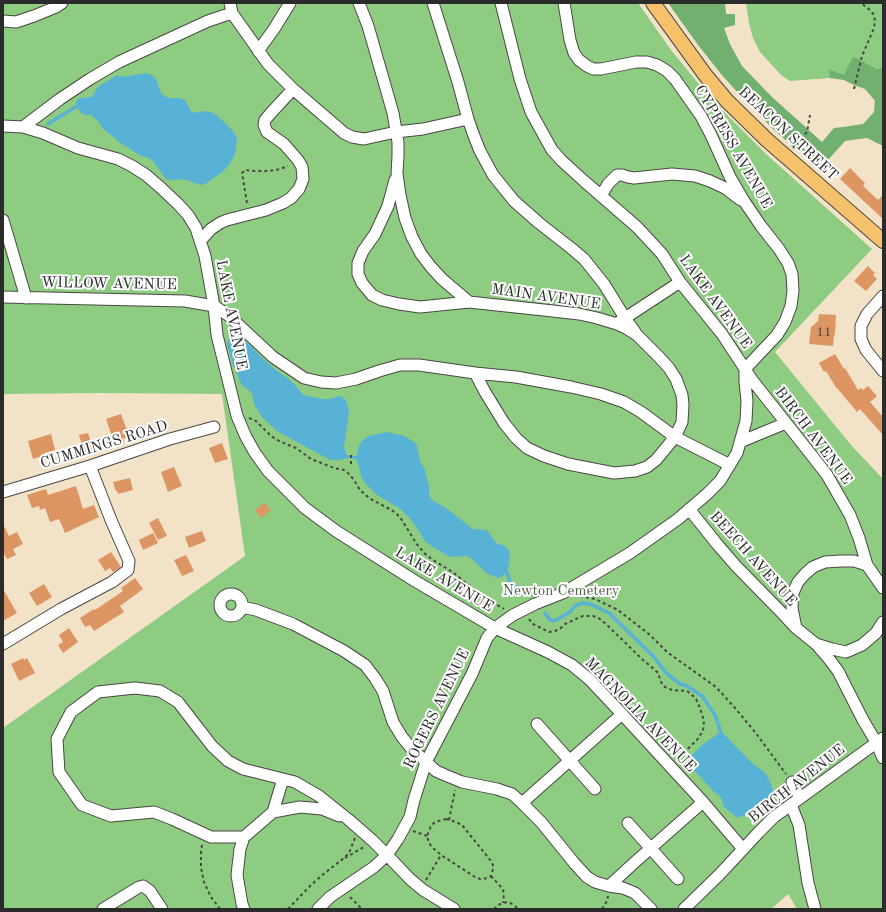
<!DOCTYPE html>
<style>
body{margin:0}
#map{position:relative;width:886px;height:912px;overflow:hidden;background:#f2e3c8;font-family:"Old Standard TT",serif}
canvas{display:block}
.frame{position:absolute;inset:0;border:4px solid #2b2b2b;pointer-events:none}
</style>
<div id="map">
<canvas width="886" height="912"></canvas>
<div class="frame"></div>
</div>
<script>
const ctx = document.querySelector('canvas').getContext('2d');
ctx.lineJoin = 'round';
function paint(path, color) { ctx.fillStyle = color; ctx.fill(path, 'evenodd'); }
const shape = rows => new Path2D(rows.map(r => 'M' + r).join(''));
function stroke(path, color, width, dash) { ctx.strokeStyle = color; ctx.lineWidth = width; ctx.lineCap = dash ? 'butt' : 'round'; ctx.setLineDash(dash || []); ctx.stroke(path); }
function drawText(font, color, halo, rows, align = 'center') {
  ctx.font = font + ' "Old Standard TT",serif'; ctx.lineWidth = 4; ctx.setLineDash([]); ctx.textBaseline = 'middle'; ctx.strokeStyle = halo; ctx.fillStyle = color; for (const [text, x, y, turn = 0] of rows) {
    ctx.save(); ctx.translate(x, y); ctx.rotate((+turn || 0) * Math.PI / 180); ctx.textAlign = isNaN(turn) ? turn : align; if (halo) ctx.strokeText(text, 0, 0); ctx.fillText(text, 0, 0); ctx.restore();
  }
}
paint(shape([
 [3,3,638,3,671,50,698,83,726,114,765,153,872,249,775,352,851,445,883,479,883,909,797,909,788,894,771,909,3,909,3,728,245,556,222,394,100,393,3,394],
 [746,3,883,3,883,67,877,69,853,56,844,76,830,69,830,78,790,81,781,75,760,52,753,38,749,23]
]), '#8ecc82');
paint(shape([
 [668,3,725,3,726,14,735,14,735,25,724,28,730,44,742,66,772,97,801,123,822,142,834,128,843,127,863,124,874,112,875,101,865,89,854,85,844,80,830,78,829,69,844,75,853,56,877,69,883,67,883,146,867,138,845,141,819,170,773,129,738,93,721,74,698,45]
]), '#72b070');
paint(shape([
 [146,73,152,75,156,79,161,93,168,98,179,98,185,100,191,111,195,113,203,111,211,112,218,116,234,132,237,139,236,149,234,156,229,165,222,172,205,184,201,185,183,179,175,180,166,179,152,160,146,157,141,156,119,142,111,135,103,129,98,121,91,115,85,115,81,113,77,106,76,102,79,98,91,97,94,94,95,90,99,86,117,75,122,77],
 [239,338,245,341,253,348,259,355,278,372,290,380,296,386,303,395,322,399,329,399,339,396,342,397,346,400,349,412,344,447,347,455,355,456,357,455,359,446,361,442,368,436,377,434,387,432,396,434,404,436,414,442,417,446,420,461,425,470,429,487,429,493,430,497,432,500,446,508,473,529,487,530,497,544,503,545,508,549,510,553,509,565,507,572,502,577,498,578,486,573,472,559,467,556,452,557,446,555,433,547,424,540,419,531,408,516,399,508,377,495,365,483,361,476,359,467,356,459,347,458,340,460,330,460,277,431,262,417,257,409,254,404,252,393,242,385,239,380,237,371,233,366,227,344,228,340],
 [719,733,723,733,750,761,765,773,769,779,772,787,774,794,772,802,760,805,758,804,754,807,749,815,742,816,738,818,724,807,722,802,722,799,719,795,716,794,691,767,690,760,691,756,702,745]
]), '#58b2d5');
stroke(shape([
 [48,124,77,106],
 [507,572,510,582,513,586,516,586,521,590,524,591,527,589,532,590,537,596],
 [545,613,549,619,553,621,558,619,570,612,575,606,583,603,590,604,609,613,654,657,666,673,680,684,687,686,702,696,715,715,721,733]
]), '#58b2d5', 3.5);
paint(shape([
 [850,168,865,183,863,186,878,200,883,195,883,219,840,179],
 [868,266,875,273,873,275,877,279,866,291,854,281],
 [819,314,836,315,835,335,834,335,833,346,809,344,811,327,818,321],
 [835,354,844,369,845,368,858,390,861,388,863,390,868,386,877,396,870,402,883,417,883,435,860,409,857,412,837,388,837,389,826,371,824,372,819,363],
 [121,414,129,436,123,439,124,442,115,445,106,419],
 [88,433,94,452,78,457,75,447,82,445,79,435],
 [51,434,55,450,44,453,45,455,33,459,28,441],
 [222,443,228,459,215,463,209,448],
 [174,467,182,486,168,492,161,472],
 [130,478,133,490,118,494,117,491,116,491,113,482],
 [76,486,83,509,94,505,99,517,65,533,59,519,50,522,45,508,40,510,39,506,32,508,27,495,46,489,48,495],
 [264,503,265,503,271,510,261,518,255,510],
 [158,518,167,536,158,540,149,523],
 [3,524,9,536,17,532,23,544,13,549,16,555,7,559,4,554,3,554],
 [202,531,206,541,189,548,185,537],
 [153,533,158,543,143,550,139,540],
 [111,552,121,567,113,572,110,568,105,571,98,560],
 [186,555,194,571,182,576,174,560],
 [135,578,143,589,120,606,124,612,94,631,90,625,85,627,80,618,94,609,95,610,123,591,121,588],
 [44,584,52,597,37,606,29,593],
 [3,589,17,613,3,621],
 [69,628,78,642,63,653,58,645,63,642,59,635],
 [23,658,24,660,27,658,35,673,19,681,11,664]
]), '#dd9563');
const minor = shape([
 [230,3,232,13,268,64,293,89,344,133,352,137,364,139,396,132,423,129,468,119],
 [433,3,458,82,468,119,474,136,480,151,493,175,514,201,539,223,571,248,584,259,604,284,625,318,635,332],
 [564,3,570,40,574,53,579,60,587,66,593,69,601,69,636,62,647,62,657,65,667,71,675,79,701,116,711,135,730,177,744,201,761,226,779,249,788,263,792,274,793,291,791,306,785,322,777,335,745,369,752,380,813,457,827,475,850,515,859,538,867,565,883,588],
 [3,21,16,22,34,16,56,7,62,3],
 [258,51,274,29,290,3],
 [3,126,23,127,43,133,78,148,118,159,132,166,146,175,160,187,178,204,188,215,196,228,205,256,214,306,217,335,237,416,246,437,255,453,268,471,305,508,336,531,415,581,495,628,513,615,535,604,563,593,630,553,678,519,707,494,720,481,737,453,746,421,747,401,745,382,745,369,722,334,680,282,662,254,637,227,584,181,562,161,552,150,531,112,520,79,501,3],
 [23,127,60,99,90,79,119,62,208,21,232,13],
 [395,180,388,206,375,234,363,251,358,263,358,274,362,283,372,295,382,300,399,304,420,307,469,302],
 [601,196,608,184,617,175,622,175,628,177,634,178,672,174,695,176,710,181,725,188,741,200],
 [3,220,26,298],
 [200,241,211,229,220,223,227,220,266,210,283,203,291,198,299,189,303,179,302,167,298,160,284,144,267,132,264,125,265,120,270,114,293,89],
 [883,296,867,314,861,326,861,339,866,350,883,371],
 [3,297,185,301,214,306,228,315,273,357,304,378,321,382,336,383,356,379,379,371,400,365,419,365,475,373,485,392,504,423,516,438,527,448,544,456,568,464,614,473,635,471,647,467,656,460,675,437,682,422,683,405,682,395,676,379,669,368,659,357,637,335,626,328,617,324,597,318,579,314,553,311,469,302,442,279,431,267,421,254,412,237,405,218,400,195,397,174,398,156,398,142,393,113,368,26,359,3],
 [619,322,680,282],
 [475,373,516,377,571,387,601,394,624,402,641,412,675,437,730,465],
 [740,442,786,423],
 [3,492,90,466,170,439,214,427],
 [689,509,717,544,736,566,782,613,796,628,816,644,829,659,838,671,863,720,876,742,883,758],
 '220 605a11 11 0 1 1 22 0a11 11 0 1 1-22 0Z',
 [242,607,256,610,293,624,344,651,365,665,375,678,383,691,393,722,402,737,411,748,436,771,445,775,462,782,497,789,512,794,522,803,541,822,575,864,587,877,595,882,609,886,623,888,635,893,651,909],
 [796,628,792,608,793,593,798,582,805,574,813,567,825,562,841,561,854,561,867,565],
 [3,644,61,609,112,582,128,570,129,561,111,520,90,466],
 [816,644,832,649,846,652,862,645,876,633,883,622],
 [537,724,595,789],
 [792,782,800,798],
 [522,803,622,714],
 [791,805,799,825,808,883,815,909],
 [273,812,283,779,295,782,319,796,349,820,373,841,387,855,410,879,423,890,454,909],
 [628,823,678,879],
 [244,837,211,837,172,819,154,812,111,816,82,805,59,772,57,739,71,712,98,692,135,688,160,691,178,702,212,746,228,761,243,769,283,779],
 [609,886,635,862,703,802],
 [103,909,139,887,143,886,150,891,162,909],
 [244,909,242,904,237,875,240,849,244,837,273,812,300,807,322,809,339,816],
 [318,909,330,897,374,867,387,855,398,839,410,817,414,800,426,762,472,674,487,638,495,628,548,652,572,665,589,679,622,714,703,802,743,849],
 [684,909,719,875,759,832,774,817,883,738]
]);
const major = shape([
 [653,3,706,76,727,101,767,140,883,241]
]);
stroke(minor, '#494743', 13);
stroke(major, '#494743', 16);
stroke(shape([
 [854,89,862,56,874,28,875,21,874,15,870,10,861,3],
 [793,148,807,132,810,115],
 [247,203,242,173,245,170,256,171,269,171,280,169,288,166],
 [249,418,256,421,271,436,279,441,296,448,311,459,334,468,344,470,349,474,354,480,360,490,369,498,393,511,400,517,416,543,424,553,433,560,454,573,472,588,492,602,504,609],
 [351,464,351,452],
 [580,596,595,599,618,610,650,635,667,652,716,687,735,708,755,732,786,774],
 [529,619,533,624,549,632,555,631,561,628,565,624,583,616,593,616,600,619,606,624,643,660,654,669,658,673,662,684,665,687,672,690,687,691,692,695,696,699,700,708,704,721,703,731,697,740,677,759],
 [446,819,456,822,462,825,491,861,493,865,493,869,491,876,488,878,480,879,475,877,441,855,432,847,429,843,427,836,431,826,435,822,446,819],
 [449,820,455,790],
 [413,831,427,836],
 [202,845,201,852,201,868,204,882,211,897,220,909],
 [345,858,364,847],
 [491,876,501,887,503,890,504,893,503,903],
 [426,880,441,855],
 [350,897,362,909],
 [288,909,310,886,321,876,344,858,349,853,355,838],
 [494,909,500,904,507,902,510,903,514,905,518,909],
 [602,909,607,901,608,896]
]), '#494743', 2, [3, 3]);
stroke(minor, '#fff', 11);
stroke(major, '#f5c16b', 14);
drawText('13px', '#584639', null, [
 ["11",824,333]
]);
drawText('15px', '#2b2b2b', '#fff', [
 ["BEACON STREET",788,134,43],
 ["CYPRESS AVENUE",733,147,60],
 ["WILLOW AVENUE",109,284,1],
 ["MAIN AVENUE",546,297,8],
 ["LAKE AVENUE",715,302,54],
 ["LAKE AVENUE",231,315,79],
 ["BIRCH AVENUE",813,436,53],
 ["CUMMINGS ROAD",104,445,-17],
 ["BEECH AVENUE",753,559,48],
 ["LAKE AVENUE",444,580,31],
 ["ROGERS AVENUE",437,709,-64],
 ["MAGNOLIA AVENUE",640,715,46],
 ["BIRCH AVENUE",797,784,-38]
]);
drawText('15px', '#4e6349', '#fff', [
 ["Newton Cemetery",561,591]
]);
</script>
